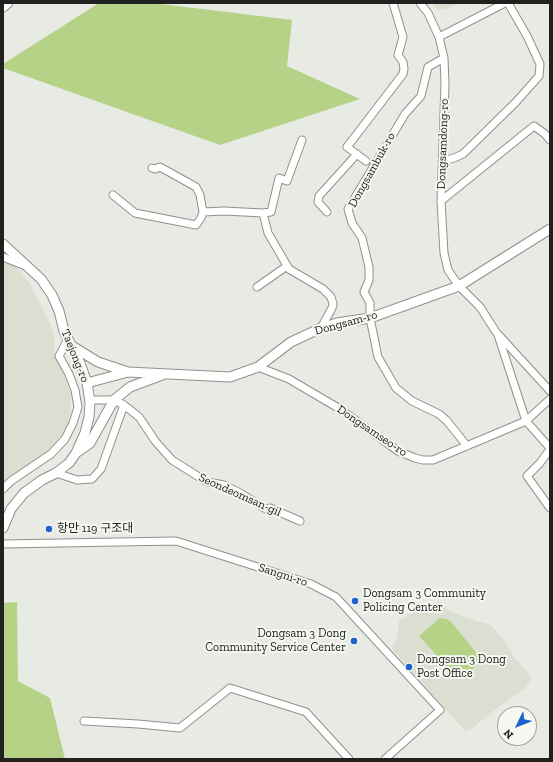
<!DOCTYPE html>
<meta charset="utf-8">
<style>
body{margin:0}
#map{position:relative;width:553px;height:762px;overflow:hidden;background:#e8eae4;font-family:"Zilla Slab",serif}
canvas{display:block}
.frame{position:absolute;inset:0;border:4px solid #21221f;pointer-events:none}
.north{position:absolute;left:497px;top:706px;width:40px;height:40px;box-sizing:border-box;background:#f5f8f1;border:1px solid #a0a29d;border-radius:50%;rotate:227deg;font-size:11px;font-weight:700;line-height:16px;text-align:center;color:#21221f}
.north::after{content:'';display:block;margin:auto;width:14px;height:18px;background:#1d62cd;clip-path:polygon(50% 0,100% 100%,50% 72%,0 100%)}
</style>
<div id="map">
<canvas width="553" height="762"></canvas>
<div class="frame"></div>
<div class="north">N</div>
</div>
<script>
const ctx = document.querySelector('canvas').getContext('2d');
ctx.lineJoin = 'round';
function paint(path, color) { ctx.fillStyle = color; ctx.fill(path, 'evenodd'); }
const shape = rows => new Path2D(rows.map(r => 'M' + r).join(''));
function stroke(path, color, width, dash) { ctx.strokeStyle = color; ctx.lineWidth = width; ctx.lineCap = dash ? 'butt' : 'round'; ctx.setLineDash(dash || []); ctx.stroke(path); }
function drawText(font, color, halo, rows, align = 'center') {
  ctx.font = font + ' "Zilla Slab","Noto Sans KR",serif'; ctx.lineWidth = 4; ctx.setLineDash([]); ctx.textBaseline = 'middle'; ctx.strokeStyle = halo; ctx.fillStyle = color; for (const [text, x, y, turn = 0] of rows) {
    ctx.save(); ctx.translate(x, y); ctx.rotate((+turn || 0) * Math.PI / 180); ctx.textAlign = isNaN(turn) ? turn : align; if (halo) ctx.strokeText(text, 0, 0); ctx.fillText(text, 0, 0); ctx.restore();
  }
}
paint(shape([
 [433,3,459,3,447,9,437,10],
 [3,252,30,284,42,307,54,333,54,353,66,376,71,396,70,414,66,429,50,451,3,484],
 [427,603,443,607,466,618,491,625,507,644,514,657,524,668,532,679,524,689,500,706,470,730,465,731,392,649,397,637,399,621]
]), '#dadfd2');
paint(shape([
 [99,3,153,3,292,20,287,66,360,99,220,145,3,68,3,64],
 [17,602,18,681,50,698,65,759,3,759,3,603],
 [440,618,447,619,453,624,478,655,478,664,465,676,458,679,419,636]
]), '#b5d287');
const minor = shape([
 [420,3,428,13,439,37,444,58,445,84,441,201,444,253,448,270,459,286,480,307,496,332,550,391],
 [439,37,505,3],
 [444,58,428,67,421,96,405,114,348,209,352,223,362,238,369,267,369,280,364,292,370,303,370,318,378,357,396,388,412,401,439,414,447,421,467,446],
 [302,140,287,181,279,178,271,212,263,213,268,233,289,269,323,289,331,297,333,304,332,308,321,328],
 [366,161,347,147,403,74,404,69,403,62,398,55,403,37,393,3],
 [443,161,454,158,463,154,516,102,539,76,540,64,527,36,508,3],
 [113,195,135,213,196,225,201,218,203,212,200,195,196,187,160,167,155,169,152,168],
 [441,201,534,126,545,134,550,140],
 [203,212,224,211,263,213],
 [327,212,318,202,319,196,357,154],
 [3,257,23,265],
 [257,287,287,266],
 [498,335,526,421,550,448],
 [258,367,289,379,340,409,398,451,415,458,423,460,433,460,526,421,550,399],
 [90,400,114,400,124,405,139,417,156,442,172,460,207,482,224,485,240,493,266,509,270,508,300,521],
 [550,449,540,463,527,476,550,508],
 [56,473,77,480,92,479,101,469,124,405],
 [3,489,11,481,51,454,65,439,73,423,78,407,75,390,69,374,59,356,68,339],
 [3,544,176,541,311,584,336,597,440,710,385,759],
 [84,721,138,724,180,728,230,688,306,712,349,759]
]);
const major = shape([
 [3,7,8,3],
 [3,244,41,279,52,295,59,311,64,331,80,363,87,383,90,402,89,417,85,433,76,453,69,463,56,473,42,480,24,493,11,509,3,528],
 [72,346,98,362,128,372],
 [87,383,128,372,230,377,258,367,291,342,321,328,337,323,370,318,459,286,550,229],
 [76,453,90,443,114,400,130,387,162,375]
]);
stroke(minor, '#8f928c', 9);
stroke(major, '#8f928c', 11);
stroke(minor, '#fff', 7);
stroke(major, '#fff', 9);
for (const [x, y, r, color] of [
 [49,529,4,"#1d62cd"],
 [355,601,4,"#1d62cd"],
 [354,641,4,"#1d62cd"],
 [409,667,4,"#1d62cd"]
]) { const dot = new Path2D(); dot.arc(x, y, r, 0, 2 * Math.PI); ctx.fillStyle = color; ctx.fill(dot); stroke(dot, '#f5f8f1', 1.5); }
drawText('12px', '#21221f', '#f5f8f1', [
 ["Dongsamdong-ro",443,144,-88],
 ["Dongsambuk-ro",372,170,-61],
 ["Dongsam-ro",346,323,-15],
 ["Taejong-ro",75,356,68],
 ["Dongsamseo-ro",372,431,34],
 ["Seondeomsan-gil",240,495,24],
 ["Sangni-ro",283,575,18]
]);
drawText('12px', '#21221f', '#f5f8f1', [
 ["항만 119 구조대",57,529],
 ["Dongsam 3 Community",363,594],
 ["Policing Center",363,608],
 ["Dongsam 3 Dong",346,634,"right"],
 ["Community Service Center",346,648,"right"],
 ["Dongsam 3 Dong",417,660],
 ["Post Office",417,674]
], 'left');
</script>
